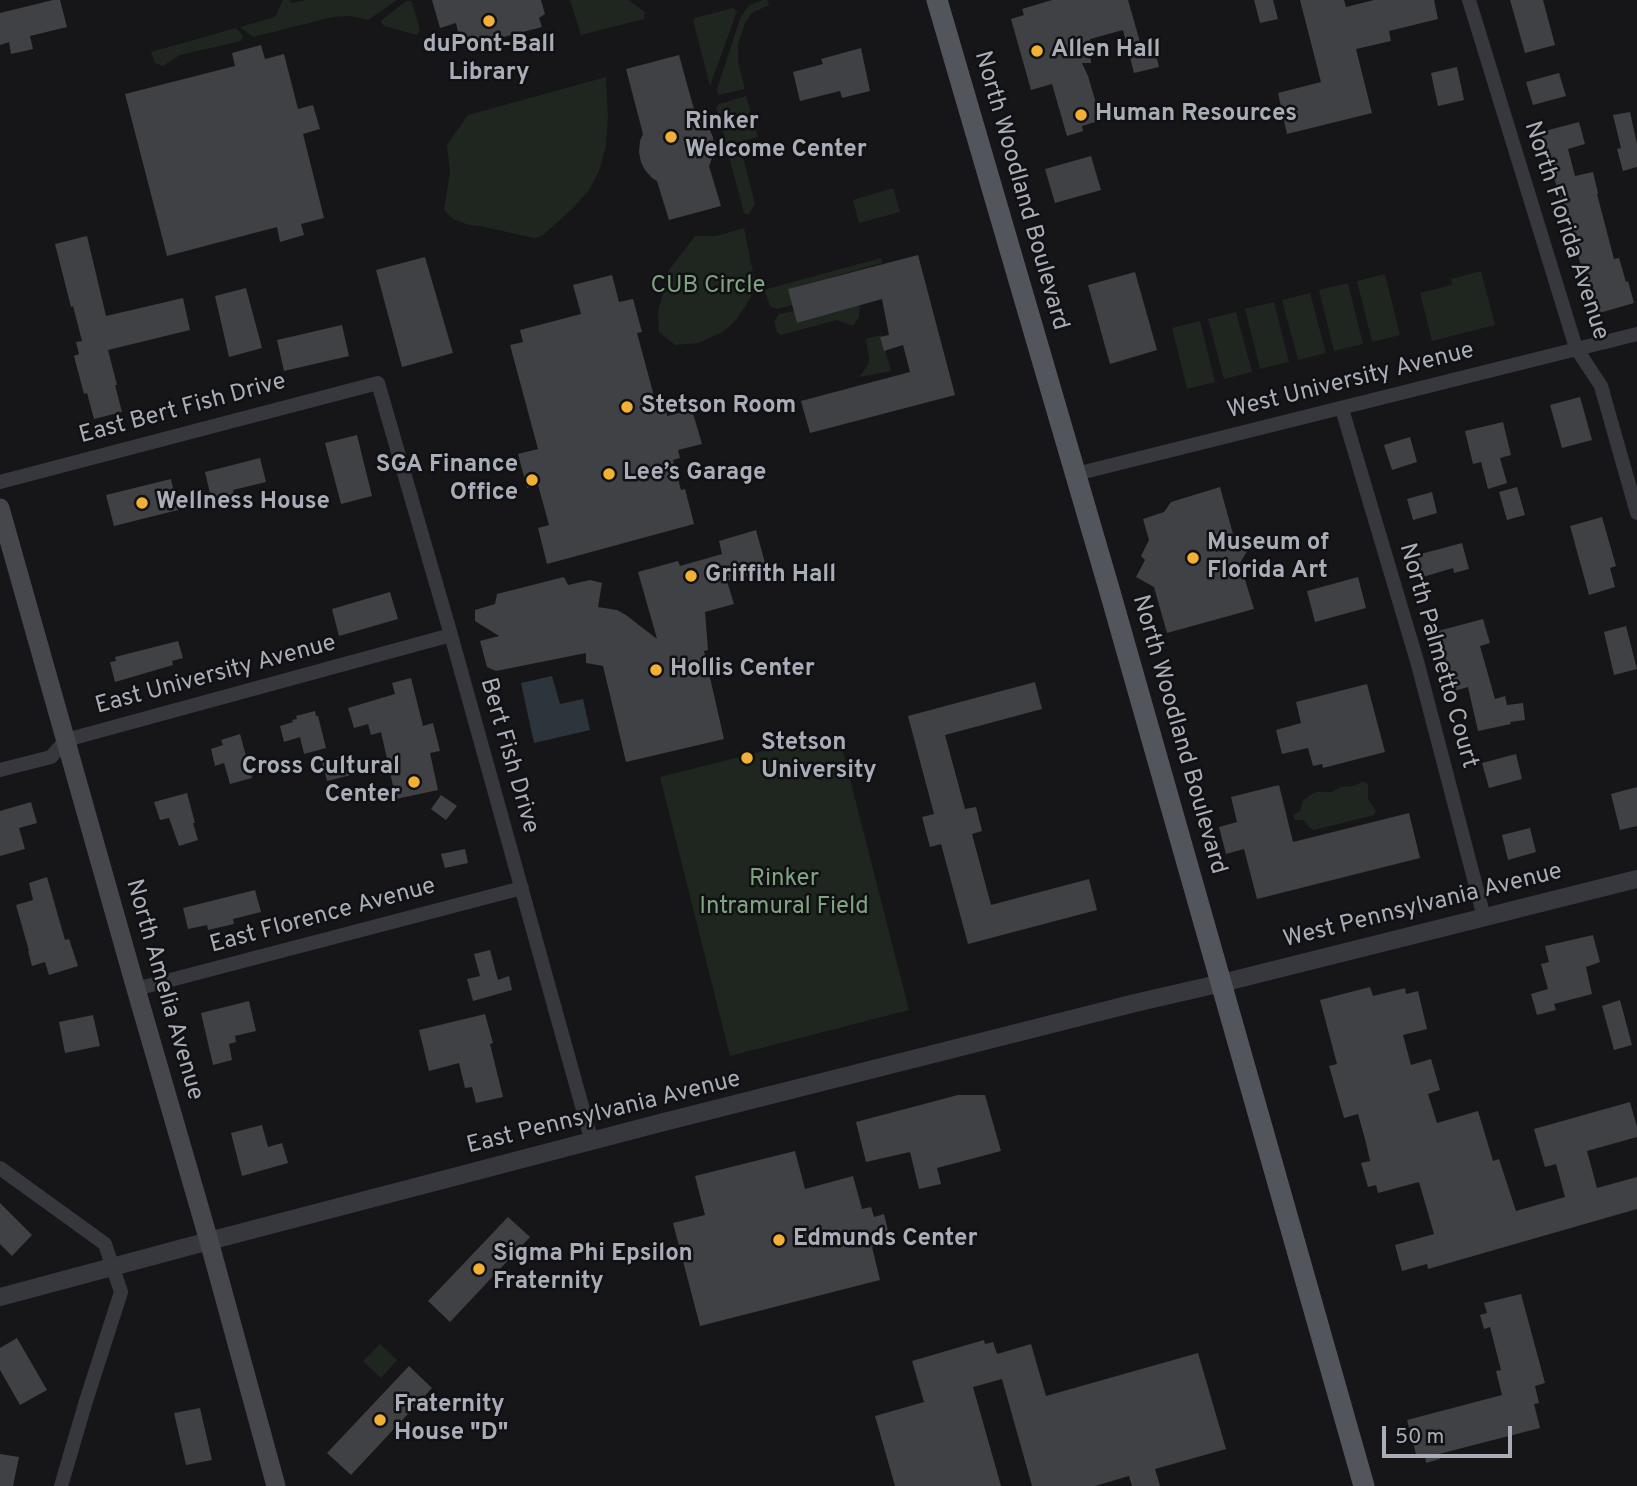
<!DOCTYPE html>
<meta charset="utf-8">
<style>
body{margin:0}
#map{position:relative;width:1637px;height:1486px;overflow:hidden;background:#161618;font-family:Overpass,sans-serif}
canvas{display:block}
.scale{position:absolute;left:1382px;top:1426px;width:130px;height:32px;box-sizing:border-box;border:4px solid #a8adb8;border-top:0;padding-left:9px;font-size:21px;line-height:24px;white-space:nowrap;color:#a8adb8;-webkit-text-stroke:5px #111113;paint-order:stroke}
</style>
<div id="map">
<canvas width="1637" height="1486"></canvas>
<div class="scale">50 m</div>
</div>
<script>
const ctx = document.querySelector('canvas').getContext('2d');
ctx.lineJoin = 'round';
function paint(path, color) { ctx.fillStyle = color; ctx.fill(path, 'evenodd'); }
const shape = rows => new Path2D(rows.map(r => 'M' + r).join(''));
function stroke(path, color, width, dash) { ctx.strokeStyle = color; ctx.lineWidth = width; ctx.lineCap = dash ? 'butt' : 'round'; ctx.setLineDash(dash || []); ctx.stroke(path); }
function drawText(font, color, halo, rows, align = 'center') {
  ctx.font = font + ' Overpass,sans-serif'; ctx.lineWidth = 5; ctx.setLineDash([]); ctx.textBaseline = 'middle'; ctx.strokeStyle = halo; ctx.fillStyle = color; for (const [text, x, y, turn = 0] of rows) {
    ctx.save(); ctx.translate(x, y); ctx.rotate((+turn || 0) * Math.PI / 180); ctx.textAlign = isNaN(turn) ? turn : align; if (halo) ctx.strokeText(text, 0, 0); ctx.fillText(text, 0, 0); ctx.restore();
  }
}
paint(shape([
 [283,0,290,0,291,3,307,0,397,0,368,20,351,16,333,17,253,37,240,27,275,17],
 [570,0,628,0,645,12,644,19,581,35],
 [762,0,767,0,769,5,752,13,745,23,738,44,738,62,745,89,718,95,717,89,741,16,749,6],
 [406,1,410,1,412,2,420,30,417,35,384,26,381,22,382,20],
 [733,8,737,11,710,86,693,20,695,18],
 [236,28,243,36,241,41,180,55,163,66,155,63,151,52],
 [606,77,608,117,606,146,599,171,589,190,572,209,542,236,534,238,480,226,469,225,453,219,444,210,450,172,447,145,468,115],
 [746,96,758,137,727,145,716,108,719,104],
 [739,148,741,149,755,204,749,214,746,214,744,213,728,153,730,149],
 [893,188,900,212,859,223,853,200],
 [744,228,756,288,746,305,736,320,723,332,698,343,675,345,659,332,658,312,669,270,695,236,716,236],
 [881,258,882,263,789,289,793,305,777,309,770,306,765,291,767,289],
 [1481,271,1495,325,1432,341,1420,293,1452,285,1451,279],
 [1385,274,1400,335,1372,342,1357,281],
 [1348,283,1363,344,1334,351,1319,290],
 [1310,293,1326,353,1298,360,1282,300],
 [1274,302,1289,362,1260,369,1245,309],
 [860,305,859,317,853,326,837,320,781,335,777,332,774,321,779,314,794,311,798,323],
 [1236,312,1252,372,1224,379,1208,319],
 [1200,321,1215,382,1187,389,1172,328],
 [881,335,891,371,859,377,868,365,869,358,866,339],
 [838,732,909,1010,730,1056,660,777],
 [1362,782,1365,782,1368,785,1368,799,1376,811,1374,815,1314,830,1310,828,1304,820,1295,820,1293,815,1300,811,1303,801,1310,795,1317,792,1331,792,1341,787,1353,786],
 [380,1344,397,1360,381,1378,363,1361]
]), '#1e261f');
paint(shape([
 [552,676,560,704,583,699,590,730,534,743,521,683]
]), '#2c353c');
paint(shape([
 [53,0,60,0,67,27,30,36,33,49,25,51,11,54,9,42,0,45,0,13],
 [432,0,541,0,545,14,539,18,542,27,469,46,467,38,459,36,456,23,440,28],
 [1052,0,1128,0,1142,49,1154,46,1159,67,1134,73,1123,30,1090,39,1091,63,1082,63,1088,76,1101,120,1082,126,1083,131,1067,136,1052,84,1031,90,1011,19,1024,15,1022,9],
 [1254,0,1273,0,1278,19,1260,23],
 [1300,0,1344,0,1346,7,1374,0,1434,0,1438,19,1389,31,1391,41,1356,49,1372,113,1287,134,1278,93,1321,82],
 [1510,0,1543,0,1555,45,1525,53],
 [261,45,265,59,284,54,298,109,313,105,320,129,303,134,324,218,301,224,304,235,280,242,277,227,167,256,125,94,235,66,232,53],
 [861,48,870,91,842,98,840,91,800,101,793,72,823,64,821,59],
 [679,55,695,113,706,122,713,137,714,153,709,166,721,206,669,220,657,181,652,178,645,170,641,162,639,152,640,141,643,134,626,69],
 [1457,67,1464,100,1438,106,1431,73],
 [1559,73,1566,96,1533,105,1526,82],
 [1630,112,1637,144,1637,167,1623,171,1617,149,1621,148,1613,115],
 [1579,122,1585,144,1568,149,1575,176,1593,172,1598,193,1597,194,1614,259,1619,258,1626,282,1628,281,1634,303,1596,314,1587,281,1585,281,1577,251,1575,251,1541,132],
 [1091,156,1101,190,1055,203,1045,169],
 [87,236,106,316,183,298,190,330,108,350,117,385,115,385,122,412,94,419,87,393,84,394,74,356,79,354,76,342,82,341,73,306,71,307,55,244],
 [918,255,955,395,810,433,801,401,910,372,903,345,884,351,880,337,889,335,882,299,797,323,788,289],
 [425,257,453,353,402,367,376,270],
 [1135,272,1157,350,1110,364,1088,285],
 [612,275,619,302,633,299,642,332,637,333,658,411,666,409,667,416,692,410,702,444,678,450,680,458,673,460,681,490,685,489,694,524,547,564,538,528,549,525,538,485,527,488,518,454,538,449,510,345,523,342,520,330,581,314,573,285],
 [246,288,262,348,229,357,215,296],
 [342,325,349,356,284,371,277,340],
 [1580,397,1592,440,1562,448,1550,405],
 [1503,422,1511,455,1500,458,1507,483,1488,489,1481,462,1473,464,1465,431],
 [357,435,372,496,341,504,325,443],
 [1410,437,1417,462,1392,470,1384,445],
 [260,458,266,482,233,490,234,496,212,502,205,472],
 [171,479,178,510,114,526,106,495],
 [1220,487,1233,534,1252,543,1240,563,1254,609,1167,633,1154,587,1136,577,1145,560,1141,556,1149,540,1143,519,1164,512,1171,502],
 [1517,487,1525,515,1507,520,1499,492],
 [1432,492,1437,513,1413,520,1407,499],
 [1602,517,1616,566,1610,568,1615,587,1589,595,1570,526],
 [756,530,767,570,727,581,734,604,705,612,708,650,704,651,724,739,626,762,603,666,586,663,586,653,496,671,487,667,480,641,499,636,475,621,475,610,495,604,497,594,564,577,568,585,590,580,602,583,598,607,617,610,626,615,657,639,638,572,678,561,680,566,722,554,719,541],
 [1462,543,1469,569,1454,573,1453,568,1423,577,1417,555],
 [1358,577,1366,608,1315,622,1307,591],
 [390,592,398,619,339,636,332,609],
 [1483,619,1490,643,1480,646,1495,699,1505,696,1507,705,1523,703,1525,720,1510,722,1511,724,1478,731,1468,687,1454,691,1438,631],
 [1626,626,1637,669,1614,675,1604,632],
 [178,641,183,658,172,661,173,665,115,682,110,662,116,661,115,657],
 [411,678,423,726,433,723,440,751,430,753,438,790,396,799,381,732,371,735,368,724,354,728,348,708,395,694,392,683],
 [1035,682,1042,709,945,735,965,809,976,807,982,831,972,834,991,905,1089,879,1097,910,968,944,941,844,930,847,922,817,934,814,908,716],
 [1367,684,1385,752,1323,768,1322,764,1313,766,1308,748,1282,754,1276,730,1301,723,1296,702],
 [315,711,316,716,318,716,326,748,304,754,300,737,284,742,280,726,293,722,292,720,297,719,296,716],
 [240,734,252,778,230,784,224,763,215,766,211,749,223,745,221,740],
 [1516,754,1522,779,1489,788,1482,763],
 [346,755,351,775,327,781,322,762],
 [1279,785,1293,842,1409,813,1420,858,1257,899,1244,849,1226,854,1219,827,1237,822,1231,797],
 [1637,787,1637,826,1620,830,1611,794],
 [187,793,195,823,193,823,198,840,179,846,169,818,160,820,154,802],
 [441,795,457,806,446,820,431,809],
 [31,802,37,823,19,828,25,849,0,856,0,811],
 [1530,828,1536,852,1508,860,1502,835],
 [465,849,468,863,445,868,441,854],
 [47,877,65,940,69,939,78,966,49,975,45,962,32,966,28,951,29,951,16,905,33,900,29,883],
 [255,890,261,912,233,919,234,924,208,930,207,925,188,929,183,908],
 [1593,935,1600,962,1586,967,1592,994,1554,1004,1556,1010,1537,1015,1531,994,1548,989,1541,964,1549,962,1545,946],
 [490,950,498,980,509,976,512,990,473,1001,467,979,480,976,474,954],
 [1370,987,1373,996,1405,988,1406,994,1418,991,1427,1029,1403,1035,1411,1065,1431,1059,1440,1090,1428,1094,1437,1123,1478,1111,1493,1161,1499,1159,1516,1211,1565,1197,1556,1164,1545,1167,1534,1129,1630,1102,1637,1127,1637,1137,1587,1151,1597,1188,1637,1177,1637,1209,1428,1269,1427,1264,1402,1271,1395,1245,1434,1234,1419,1182,1378,1193,1376,1185,1368,1187,1361,1163,1370,1161,1366,1143,1358,1114,1344,1118,1329,1066,1337,1064,1320,1000],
 [1620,1000,1632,1045,1614,1050,1602,1006],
 [249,1001,256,1031,235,1036,236,1042,229,1044,232,1060,213,1065,201,1013],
 [485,1014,493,1043,490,1044,503,1097,476,1103,472,1087,465,1088,459,1063,429,1071,419,1030],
 [93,1015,100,1046,65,1053,59,1022],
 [958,1095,985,1095,1001,1151,937,1168,941,1184,919,1189,910,1152,866,1162,856,1122],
 [262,1125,268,1147,282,1143,288,1163,242,1176,231,1133],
 [795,1151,805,1189,853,1176,862,1209,871,1207,874,1217,884,1214,889,1234,879,1236,881,1244,872,1247,880,1280,700,1326,673,1223,705,1215,695,1176],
 [0,1203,32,1235,12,1256,0,1244],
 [508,1217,530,1237,450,1322,428,1301],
 [1521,1294,1545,1383,1535,1386,1539,1403,1534,1404,1540,1428,1439,1454,1440,1459,1426,1463,1425,1456,1417,1458,1407,1420,1502,1395,1496,1371,1501,1370,1490,1327,1484,1329,1480,1315,1487,1313,1484,1303],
 [17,1338,47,1390,20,1405,0,1370,0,1348],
 [984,1340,985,1344,993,1342,997,1354,1031,1344,1046,1396,1198,1353,1226,1449,1155,1469,1160,1486,1132,1486,1129,1476,1095,1486,1032,1486,1002,1379,973,1387,1001,1486,895,1486,875,1416,924,1402,912,1361],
 [409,1366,432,1388,351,1475,327,1453],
 [200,1408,212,1460,186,1465,174,1413],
 [0,1454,19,1457,13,1486,0,1486]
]), '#404145');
stroke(shape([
 [1469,0,1576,348,1601,386,1637,513],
 [1342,409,1417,661,1484,917],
 [1076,474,1637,334],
 [0,482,378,383,451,635,592,1142],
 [0,770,51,757,66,740,451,635],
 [136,989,522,888],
 [0,1168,105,1244,121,1292,86,1401,61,1486]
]), '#37383d', 14);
stroke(shape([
 [0,1297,209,1241,660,1123,1135,1003,1222,983,1637,879]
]), '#37383d', 18);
stroke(shape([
 [0,508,136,989,209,1241,276,1486]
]), '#45474d', 19);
stroke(shape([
 [937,0,1110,592,1364,1486]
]), '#53555c', 21);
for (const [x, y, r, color] of [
 [489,21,7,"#f2b134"],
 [1037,51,7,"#f2b134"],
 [1081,115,7,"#f2b134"],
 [671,137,7,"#f2b134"],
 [627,407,7,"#f2b134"],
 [609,474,7,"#f2b134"],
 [532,480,7,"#f2b134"],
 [142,503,7,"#f2b134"],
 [1193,558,7,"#f2b134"],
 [691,576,7,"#f2b134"],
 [656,670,7,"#f2b134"],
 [747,758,7,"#f2b134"],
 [414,782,7,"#f2b134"],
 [779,1240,7,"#f2b134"],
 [479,1269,7,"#f2b134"],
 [380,1420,7,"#f2b134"]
]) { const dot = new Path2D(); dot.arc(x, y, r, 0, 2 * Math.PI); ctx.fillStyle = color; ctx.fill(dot); stroke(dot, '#111113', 2.5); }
drawText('bold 24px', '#a8adb8', '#111113', [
 ["duPont-Ball",489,46,"center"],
 ["Library",489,74,"center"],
 ["Allen Hall",1051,51],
 ["Human Resources",1095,115],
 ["Rinker",685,123],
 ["Welcome Center",685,151],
 ["Stetson Room",641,407],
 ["SGA Finance",518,466,"right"],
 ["Office",518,494,"right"],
 ["Lee’s Garage",623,474],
 ["Wellness House",156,503],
 ["Museum of",1207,544],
 ["Florida Art",1207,572],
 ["Griffith Hall",705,576],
 ["Hollis Center",670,670],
 ["Stetson",761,744],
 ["University",761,772],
 ["Cross Cultural",400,768,"right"],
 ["Center",400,796,"right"],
 ["Edmunds Center",793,1240],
 ["Sigma Phi Epsilon",493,1255],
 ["Fraternity",493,1283],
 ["Fraternity",394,1406],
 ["House \"D\"",394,1434]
], 'left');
drawText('24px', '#a8adb8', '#111113', [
 ["North Woodland Boulevard",1020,191,74],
 ["North Florida Avenue",1565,231,72],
 ["West University Avenue",1351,382,-14],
 ["East Bert Fish Drive",183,410,-15],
 ["North Palmetto Court",1437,656,74],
 ["East University Avenue",216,676,-15],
 ["North Woodland Boulevard",1178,735,74],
 ["Bert Fish Drive",508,756,74],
 ["West Pennsylvania Avenue",1423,907,-14],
 ["East Florence Avenue",323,917,-15],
 ["North Amelia Avenue",163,990,74],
 ["East Pennsylvania Avenue",604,1114,-14]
]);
drawText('24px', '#7fa381', '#111113', [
 ["CUB Circle",708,287],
 ["Rinker",784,880],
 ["Intramural Field",784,908]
]);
</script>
